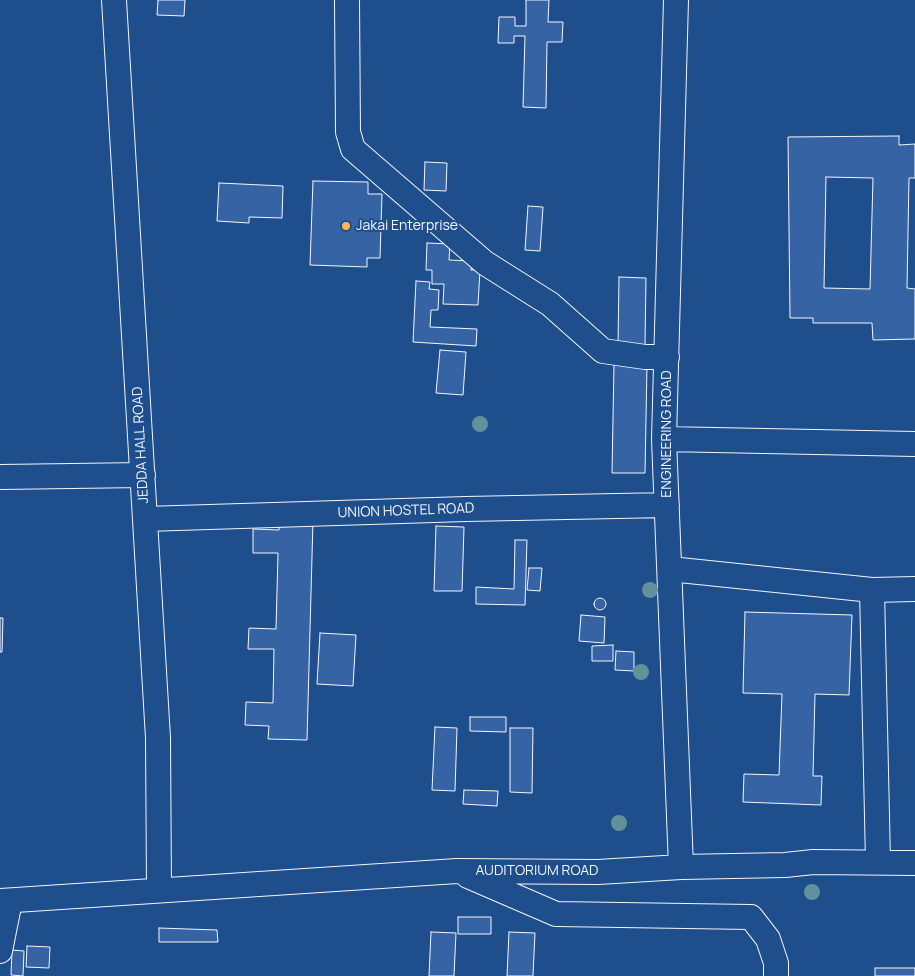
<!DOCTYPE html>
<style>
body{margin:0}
canvas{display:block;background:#1f4e8c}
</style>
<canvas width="915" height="976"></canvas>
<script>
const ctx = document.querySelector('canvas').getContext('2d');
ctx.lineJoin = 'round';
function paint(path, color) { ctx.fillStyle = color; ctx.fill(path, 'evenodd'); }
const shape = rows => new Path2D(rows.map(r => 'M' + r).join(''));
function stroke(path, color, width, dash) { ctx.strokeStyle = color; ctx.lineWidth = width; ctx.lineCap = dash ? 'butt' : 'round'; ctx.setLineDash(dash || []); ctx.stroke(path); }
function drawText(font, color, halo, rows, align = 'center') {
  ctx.font = font + ' Manrope,sans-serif'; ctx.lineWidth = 4; ctx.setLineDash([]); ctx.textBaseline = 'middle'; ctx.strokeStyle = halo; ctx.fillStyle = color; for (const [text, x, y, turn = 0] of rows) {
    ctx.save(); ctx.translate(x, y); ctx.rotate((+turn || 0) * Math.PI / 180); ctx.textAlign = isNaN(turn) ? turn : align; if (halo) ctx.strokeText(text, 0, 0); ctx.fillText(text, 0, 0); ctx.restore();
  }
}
const building = shape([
 [158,0,185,0,184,16,157,15,158,0],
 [526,0,549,0,548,22,563,22,562,42,547,42,546,108,523,107,525,36,514,36,514,43,498,43,499,17,515,17,515,26,526,26,526,0],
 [899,136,899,145,915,144,915,178,909,178,907,288,915,289,915,339,873,340,872,323,813,323,813,318,790,318,788,137,899,136],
 [826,177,873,178,870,289,824,288,826,177],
 [425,162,447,163,446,191,424,190,425,162],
 [313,181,368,182,368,194,382,194,380,258,367,258,367,267,310,265,313,181],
 [219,183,283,186,282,218,249,217,249,223,217,221,219,183],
 [528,206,543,207,540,251,525,250,528,206],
 [427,243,450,244,449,260,472,261,471,270,480,270,478,305,443,304,444,284,432,284,432,270,426,270,427,243],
 [619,277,646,278,645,345,618,345,619,277],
 [416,281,430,282,429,289,439,290,438,310,431,310,430,327,477,329,476,346,413,342,416,281],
 [440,350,466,352,463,395,436,393,440,350],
 [614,364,647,365,645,473,612,473,614,364],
 [279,519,313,520,307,740,268,739,269,726,245,725,246,702,273,703,274,649,248,649,249,628,276,629,278,553,253,553,253,529,279,530,279,519],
 [436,526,464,527,462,591,434,591,436,526],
 [515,540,527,540,525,605,476,604,476,587,514,589,515,540],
 [529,568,542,568,540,591,527,590,529,568],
 '594 604a6 6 0 1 1 12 0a6 6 0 1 1-12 0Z',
 [745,612,852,615,849,695,815,694,813,776,822,776,821,805,743,802,744,774,779,775,782,694,743,693,745,612],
 [581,615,605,617,604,643,579,641,581,615],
 [0,618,3,618,2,652,0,652,0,618],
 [320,633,356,635,353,686,317,684,320,633],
 [613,645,613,661,592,661,592,646,613,645],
 [616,651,634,652,634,671,615,670,616,651],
 [470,717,506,717,506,732,470,731,470,717],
 [435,727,457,728,455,791,432,790,435,727],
 [510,728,533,728,532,793,510,792,510,728],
 [464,790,498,791,497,806,463,804,464,790],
 [458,917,491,917,491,934,458,934,458,917],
 [159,928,217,930,218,942,159,942,159,928],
 [431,932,456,933,454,976,429,976,431,932],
 [509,932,535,933,533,976,507,976,509,932],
 [27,946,50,947,49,968,26,967,27,946],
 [12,950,24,951,23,976,11,975,12,950],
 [875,968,915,968,915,976,875,976,875,968]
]);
paint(building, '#3563a3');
stroke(building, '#f2f6ff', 1);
const minor = shape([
 [114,0,158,738,159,890],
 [347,0,348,132,353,149,485,263,550,304,603,351,645,357,667,357],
 [676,0,664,439,681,867],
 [664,439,915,444],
 [0,477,143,475],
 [145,519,466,509,667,505],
 [670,569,872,590,915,589],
 [872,590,878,862],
 [468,876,556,914,751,917,768,939,776,963,776,976],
 [0,901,457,871,598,872,681,867,785,865,813,862,915,863],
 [0,951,10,901]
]);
stroke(minor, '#f2f6ff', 26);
stroke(minor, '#1f4e8c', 24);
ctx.fillStyle = '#61919a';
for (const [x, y] of [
 [480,424],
 [650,590],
 [641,672],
 [619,823],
 [812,892]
]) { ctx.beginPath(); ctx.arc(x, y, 8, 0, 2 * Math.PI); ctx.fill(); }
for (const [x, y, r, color] of [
 [346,226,5,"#ffb74d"]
]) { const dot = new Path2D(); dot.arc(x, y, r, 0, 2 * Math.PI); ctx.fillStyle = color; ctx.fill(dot); stroke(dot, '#1f4e8c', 2); }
drawText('14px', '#f2f6ff', '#1f4e8c', [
 ["Jakai Enterprise",356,226]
], 'left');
drawText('14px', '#f2f6ff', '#1f4e8c', [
 ["ENGINEERING ROAD",667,434,-90],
 ["JEDDA HALL ROAD",141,445,-93],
 ["UNION HOSTEL ROAD",406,511,-2],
 ["AUDITORIUM ROAD",537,871]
]);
</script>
